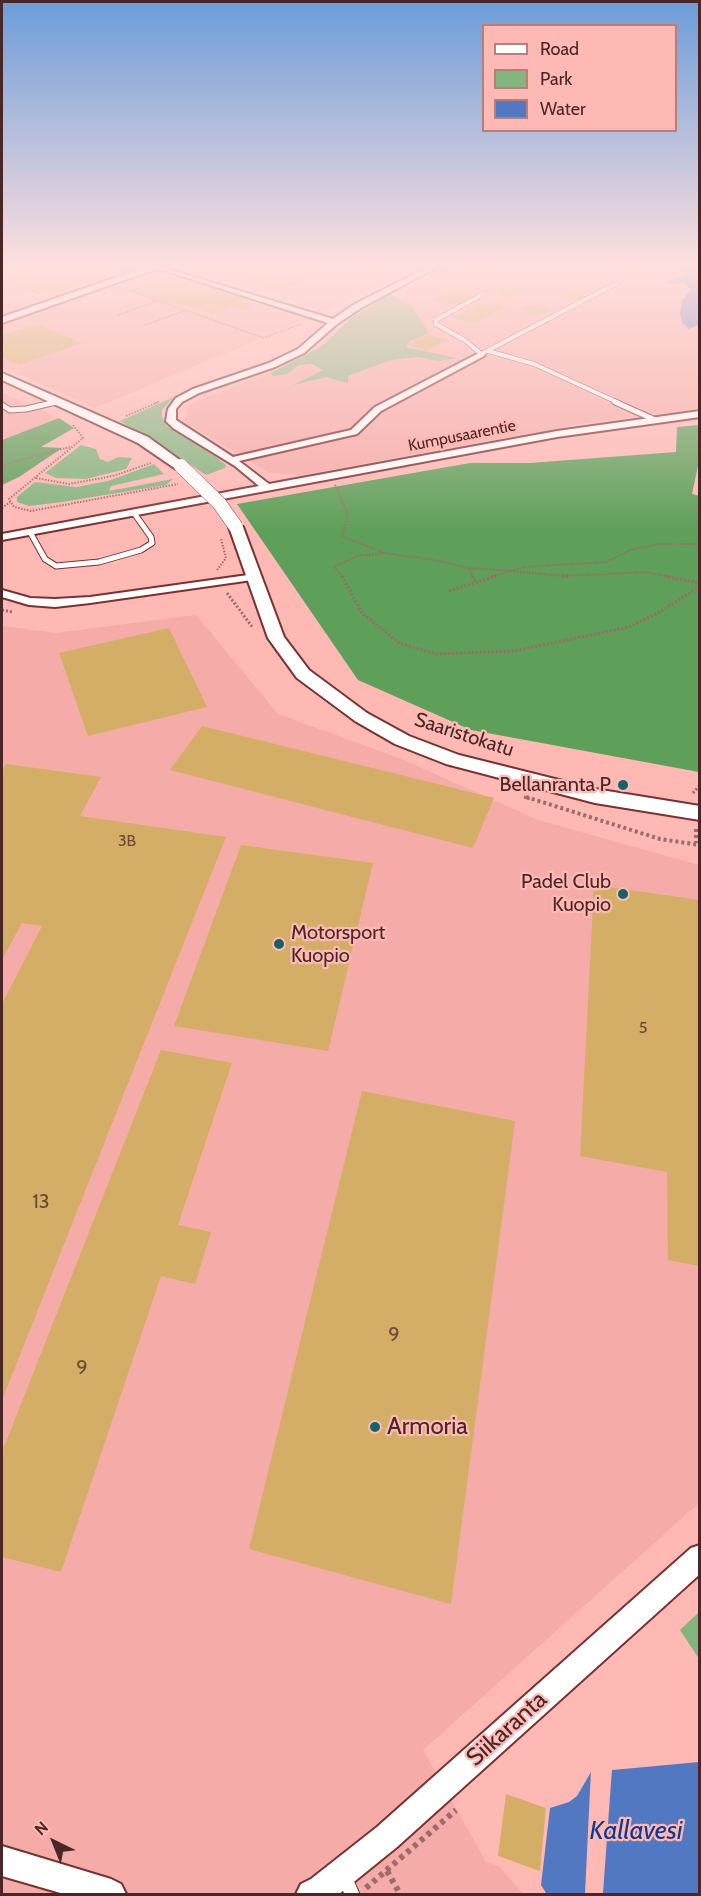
<!DOCTYPE html>
<style>
body{margin:0}
#map{position:relative;width:701px;height:1896px;overflow:hidden;background:#feb9b5;font-family:Cabin,sans-serif}
canvas{display:block}
.frame{position:absolute;inset:0;border:3px solid #482726;pointer-events:none}
.legend{position:absolute;left:482px;top:24px;width:195px;height:108px;box-sizing:border-box;background:#feb9b5;border:2px solid #b57f7c;margin:0;padding:8px 10px;list-style:none;font-size:18px;color:#482726}
.legend li{display:flex;align-items:center;gap:12px;height:30px}
.legend b{width:30px;border:2px solid #b57f7c}
.north{position:absolute;left:24px;top:1812px;width:60px;height:60px;-webkit-text-stroke:4px #feb9b5;paint-order:stroke;rotate:317deg;font-size:16px;font-weight:700;line-height:24px;text-align:center;color:#482726}
.north::after{content:'';display:block;margin:auto;width:21px;height:27px;background:#482726;clip-path:polygon(50% 0,100% 100%,50% 72%,0 100%)}
</style>
<div id="map">
<canvas width="701" height="1896"></canvas>
<div class="frame"></div>
<ul class="legend">
<li><b style="height:8px;background:#fff"></b>Road</li>
<li><b style="height:16px;background:#84b47f"></b>Park</li>
<li><b style="height:16px;background:#5278c2"></b>Water</li>
</ul>
<div class="north">N</div>
</div>
<script>
const ctx = document.querySelector('canvas').getContext('2d');
ctx.lineJoin = 'round';
function paint(path, color) { ctx.fillStyle = color; ctx.fill(path, 'evenodd'); }
const shape = rows => new Path2D(rows.map(r => 'M' + r).join(''));
function stroke(path, color, width, dash) { ctx.strokeStyle = color; ctx.lineWidth = width; ctx.lineCap = dash ? 'butt' : 'round'; ctx.setLineDash(dash || []); ctx.stroke(path); }
function drawText(font, color, halo, rows, align = 'center') {
  ctx.font = font + ' Cabin,sans-serif'; ctx.lineWidth = 4.5; ctx.setLineDash([]); ctx.textBaseline = 'middle'; ctx.strokeStyle = halo; ctx.fillStyle = color; for (const [text, x, y, turn = 0] of rows) {
    ctx.save(); ctx.translate(x, y); ctx.rotate((+turn || 0) * Math.PI / 180); ctx.textAlign = isNaN(turn) ? turn : align; if (halo) ctx.strokeText(text, 0, 0); ctx.fillText(text, 0, 0); ctx.restore();
  }
}
paint(shape([
 [2,265,151,265,309,318,95,408,2,367],
 [176,265,418,265,325,311],
 [450,265,699,265,676,279,666,281,671,284,684,283,692,291,688,329,699,325,699,409,585,423,302,475,269,473,184,421,188,405,303,359,347,324,400,306,398,296,400,290],
 [2,392,59,418,2,440],
 [196,615,278,714,399,758,538,820,699,865,699,1503,423,1750,486,1862,499,1866,523,1894,2,1894,2,626,56,633]
]), '#f5aba7');
paint(shape([
 [391,294,412,307,429,333,409,342,406,347,457,358,439,361,418,357,391,360,348,376,348,383,327,377,293,385,323,370,312,364,299,365,287,374,273,376,271,373,322,346,350,319],
 [174,397,162,410,162,417,168,427,216,457,226,465,225,468,206,475,161,445,120,421],
 [81,445,96,449,100,459,108,462,118,457,132,458,126,469,86,479,56,478,45,473],
 [154,464,164,474,111,486,109,491,173,479,166,485,62,502,29,506,17,502,17,497,35,482,76,487,108,481],
 [699,1612,699,1659,680,1630]
]), '#84b47f');
paint(shape([
 [59,418,74,428,41,447,62,448,19,477,2,485,2,440],
 [699,425,699,461,692,494,700,496,699,772,471,730,358,680,237,504,470,463,530,463,676,452,677,427]
]), '#5e9f59');
paint(shape([
 [699,265,699,325,688,329,682,322,680,314,682,300,691,290,684,283,671,284,664,281,676,279],
 [699,1762,699,1894,546,1893,541,1885,550,1808,569,1802,577,1796,591,1772]
]), '#5278c2');
paint(shape([
 [700,1759,699,1761,612,1769,603,1893,608,1894,585,1894,591,1769]
]), '#feb9b5');
paint(shape([
 [2,265,121,265,121,266,100,273,107,276,50,295,2,277],
 [184,265,260,265,307,280,276,292,260,287,264,285,216,270,207,273],
 [286,265,304,265,331,274,322,277],
 [354,265,377,265,381,267,371,271],
 [619,265,642,265,631,272,615,268],
 [474,269,487,269,494,274,483,278,468,275,468,272],
 [175,276,249,300,243,302,255,306,242,311,230,307,213,314,186,305,181,307,133,291],
 [509,286,522,289,524,292,511,297,501,296,494,291,500,287],
 [459,287,483,293,457,307,432,300],
 [578,287,594,290,578,300,563,297],
 [487,302,506,306,475,324,455,318],
 [538,305,551,312,535,315,523,308],
 [37,324,82,343,20,365,2,357,2,336],
 [428,334,447,340,427,351,408,345],
 [169,628,207,707,88,736,59,653],
 [202,726,494,798,473,848,170,770],
 [6,764,101,777,80,816,226,837,2,1400,2,1004,42,926,22,923,2,960,2,771],
 [241,845,373,863,328,1051,174,1026],
 [594,885,700,900,700,1266,668,1260,667,1172,580,1156],
 [161,1050,232,1063,178,1225,211,1232,195,1284,161,1276,61,1572,2,1557,2,1452],
 [362,1091,515,1121,451,1604,249,1549],
 [506,1794,546,1808,540,1871,498,1856]
]), '#d4ae66');
const laneFar2 = shape([
 [485,293,436,320,436,324,466,341,481,354,619,282],
 [488,351,534,364,619,403],
 [50,403,58,401]
]);
const laneFar1 = shape([
 [615,402,653,419],
 [2,405,10,410,26,409,56,402],
 [30,532,45,559,56,566,99,562,141,550,152,543,151,537,134,513]
]);
const lane = shape([
 [344,1876,352,1894]
]);
const street = shape([
 [432,265,441,265,361,308,337,324,304,353,275,367,199,393,182,402,176,409,176,420,233,457,351,430,375,407,481,352,485,354,484,356,381,411,357,434,239,461,269,484,557,431,700,411,700,417,557,437,2,540,2,534,259,486,235,466,173,428,166,421,168,409,176,398,193,389,269,363,298,349,328,323,157,268,157,266,333,319,355,304,432,265],
 [255,574,259,575,259,579,90,603,55,607,29,605,2,597,2,590,30,598,55,599,90,597,255,574],
 [700,1545,700,1574,397,1847,339,1894,296,1894,301,1884,311,1879,377,1827,691,1548,700,1545],
 [2,1846,111,1879,121,1884,126,1894,64,1894,2,1876,2,1846]
]);
const secondary = shape([
 [152,265,167,265,2,323,2,317,152,265],
 [2,373,148,437,188,466,181,470,176,469,138,443,2,380,2,373],
 [236,523,243,527,284,637,309,670,367,713,409,736,459,755,595,789,700,806,700,820,595,803,446,764,395,744,355,721,297,678,268,638,229,527,236,523]
]);
stroke(laneFar2, '#793131', 5);
stroke(laneFar1, '#793131', 7);
stroke(lane, '#793131', 16);
stroke(street, '#793131', 4);
stroke(secondary, '#793131', 4);
stroke(shape([
 [2,279,40,293],
 [127,290,264,338,301,324],
 [131,291,161,280],
 [118,315,157,301],
 [145,325,184,311],
 [155,403,160,401]
]), '#9d6b69', 1.5, [1.5, 1.5]);
stroke(shape([
 [126,416,159,402],
 [73,425,83,438,9,499,14,507,31,511,178,484],
 [2,465,70,447],
 [36,478,69,484,113,476,151,463],
 [335,485,348,514,342,536,384,553,435,560,468,568,511,571,524,567,607,562,630,550,659,544,700,544],
 [2,508,10,502],
 [469,569,473,577],
 [217,570,226,558,221,539],
 [343,577,334,567,357,556,384,553],
 [491,577,511,571,564,576,645,572,672,577]
]), '#9d6b69', 2, [1.5, 1.5]);
stroke(shape([
 [342,576,362,613,399,643,436,654,514,651,629,627,660,612,700,586],
 [472,576,476,583],
 [562,576,568,576],
 [664,576,700,583],
 [449,591,496,576],
 [227,593,253,628],
 [2,610,12,612],
 [693,793,700,785],
 [524,797,530,799]
]), '#9d6b69', 3, [2, 2]);
stroke(shape([
 [526,797,660,839,700,845],
 [696,829,696,843]
]), '#9d6b69', 4, [3, 3]);
stroke(shape([
 [387,1871,400,1894],
 [366,1888,456,1810]
]), '#9d6b69', 6, [4.5, 4.5]);
stroke(laneFar2, '#fff', 4);
stroke(laneFar1, '#fff', 5);
stroke(lane, '#fff', 14);
paint(street, '#fff');
paint(secondary, '#fff');
const secondaryBridge = shape([
 [181,466,219,503,236,527]
]);
stroke(secondaryBridge, '#793131', 15, []);
stroke(secondaryBridge, '#fff', 14);
const sky = ctx.createLinearGradient(0, 0, 0, 531);
sky.addColorStop(0, '#6c9cd9');
sky.addColorStop(0.5, '#ffe0de');
sky.addColorStop(1, '#ffe0de00');
ctx.fillStyle = sky;
ctx.fillRect(0, 0, 701, 531);
for (const [x, y, r, color] of [
 [623,785,6,"#146369"],
 [623,894,6,"#146369"],
 [279,944,6,"#146369"],
 [375,1427,6,"#146369"]
]) { const dot = new Path2D(); dot.arc(x, y, r, 0, 2 * Math.PI); ctx.fillStyle = color; ctx.fill(dot); stroke(dot, '#feb9b5', 2); }
drawText('16px', '#482726', '#feb9b5', [
 ["Kumpusaarentie",462,436,-11]
]);
drawText('16px', '#6b4936', null, [
 ["3B",127,841],
 ["5",643,1028]
]);
drawText('20px', '#482726', '#feb9b5', [
 ["Saaristokatu",464,735,18]
]);
drawText('20px', '#482726', '#feb9b5', [
 ["Bellanranta P",611,785],
 ["Padel Club",611,882],
 ["Kuopio",611,905],
 ["Motorsport",291,933,"left"],
 ["Kuopio",291,956,"left"]
], 'right');
drawText('20px', '#6b4936', null, [
 ["13",41,1202],
 ["9",394,1335],
 ["9",82,1368]
]);
drawText('24px', '#482726', '#feb9b5', [
 ["Armoria",387,1427]
], 'left');
drawText('24px', '#482726', '#feb9b5', [
 ["Siikaranta",507,1729,-42]
]);
drawText('italic 26px', '#0e3890', '#feb9b5', [
 ["Kallavesi",636,1831]
]);
</script>
